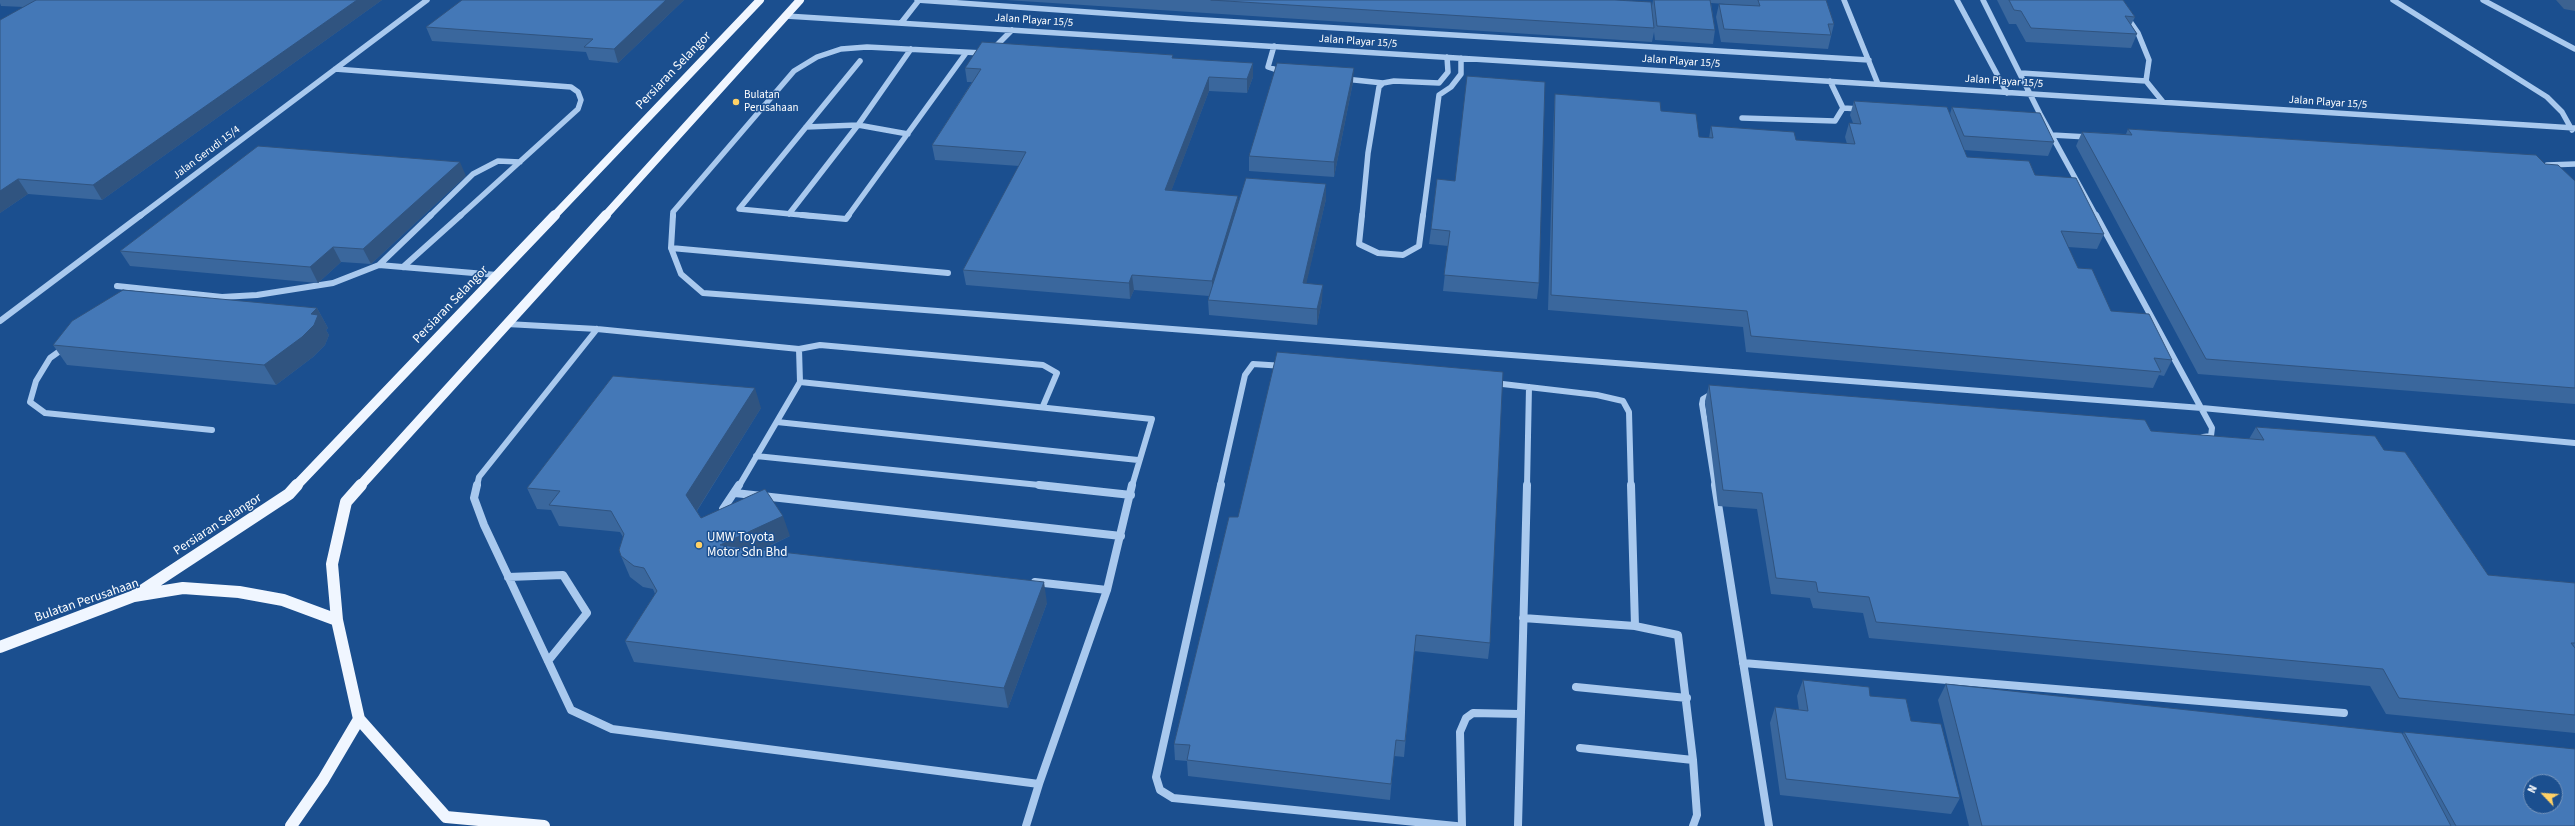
<!DOCTYPE html>
<style>
body{margin:0}
#map{position:relative;width:2575px;height:826px;overflow:hidden;background:#1b4f8f;font-family:"Source Sans 3",sans-serif}
canvas{display:block}
.north{position:absolute;left:2523px;top:774px;width:40px;height:40px;box-sizing:border-box;background:#1b4f8f;border:1px solid #7695bc;border-radius:50%;rotate:295deg;font-size:11px;font-weight:700;line-height:16px;text-align:center;color:#fff}
.north::after{content:'';display:block;margin:auto;width:14px;height:18px;background:#ffd166;clip-path:polygon(50% 0,100% 100%,50% 72%,0 100%)}
</style>
<div id="map">
<canvas width="2575" height="826"></canvas>
<div class="north">N</div>
</div>
<script>
const ctx = document.querySelector('canvas').getContext('2d');
ctx.lineJoin = 'round';
const shape = rows => new Path2D(rows.map(r => 'M' + r).join(''));
function paint(path, color) { ctx.fillStyle = color; ctx.fill(path, 'evenodd'); }
function stroke(path, color, width, dash) { ctx.strokeStyle = color; ctx.lineWidth = width; ctx.lineCap = dash ? 'butt' : 'round'; ctx.setLineDash(dash || []); ctx.stroke(path); }
function drawText(font, color, halo, rows, align = 'center') {
  ctx.font = font + ' "Source Sans 3",sans-serif'; ctx.lineWidth = 3; ctx.setLineDash([]); ctx.textBaseline = 'middle'; ctx.strokeStyle = halo; ctx.fillStyle = color; for (const [text, x, y, turn = 0] of rows) {
    ctx.save(); ctx.translate(x, y); ctx.rotate((+turn || 0) * Math.PI / 180); ctx.textAlign = isNaN(turn) ? turn : align; if (halo) ctx.strokeText(text, 0, 0); ctx.fillText(text, 0, 0); ctx.restore();
  }
}
paint(shape([
 [2556,0,2575,0,2575,11,2564,9,2556,0]
]), '#3c6290');
stroke(shape([
 [917,0,1188,19,1869,60],
 [1844,0,1878,84],
 [1957,0,2007,93],
 [1983,0,2040,114,2096,216],
 [2393,0,2547,97,2562,112,2572,130],
 [2483,0,2575,49],
 [786,16,2575,128],
 [2127,17,2138,33,2149,60,2146,81,2163,102],
 [901,23,919,0],
 [1274,46,1268,67,1283,72],
 [992,50,1012,30],
 [335,69,571,87,578,92,581,100,578,109,460,216],
 [2021,73,2146,81],
 [1345,79,1383,83],
 [1843,108,1861,109],
 [1742,118,1835,121,1843,108,1830,81],
 [806,127,858,125,908,134],
 [2052,135,2088,137],
 [2547,165,2575,164],
 [789,214,858,125,911,49],
 [140,216,427,0],
 [430,216,473,174,498,161,520,162],
 [673,216,673,212,794,71,817,57,841,49,867,47,983,53],
 [812,216,739,209,860,61],
 [848,216,966,53],
 [1362,216,1368,153,1379,87,1383,83,1394,81,1439,83,1448,72,1447,57],
 [1423,216,1439,95,1451,87,1461,74,1461,58]
]), '#a9c9ee', 5.5);
stroke(shape([
 [673,215,671,248,681,274,703,293,2202,408,2575,443],
 [802,215,846,219,849,215],
 [1362,215,1359,244,1378,253,1403,255,1419,246,1423,215],
 [2096,215,2212,428,2211,436,2203,437],
 [671,248,948,273],
 [379,265,431,215],
 [403,267,461,215],
 [117,286,222,297,257,295,333,283,379,265,497,275],
 [0,321,141,215],
 [507,324,597,329,799,349,800,382,739,486],
 [64,348,50,358,36,381,30,402,45,413,212,430],
 [799,349,820,345,1043,365,1057,373,1043,406],
 [800,382,1152,419,1132,486],
 [1494,383,1597,395,1623,401,1629,412,1631,486],
 [1713,393,1703,399,1702,404,1715,486],
 [777,422,1138,460],
 [756,456,1049,486],
 [477,486,479,477,597,329],
 [1220,486,1245,375,1253,364,1284,366],
 [1527,486,1529,387]
]), '#a9c9ee', 6);
stroke(shape([
 [477,485,474,498,484,525,571,710,612,729,1039,784,1107,590,1132,485],
 [1039,485,1131,495],
 [1221,485,1156,777,1160,790,1173,798,1456,826],
 [1631,485,1635,626,1678,635,1693,760,1697,815,1693,826],
 [1715,485,1769,826],
 [735,493,1121,536],
 [726,516,723,509,739,485],
 [508,577,563,575,587,613,548,661],
 [1035,582,1107,590],
 [1523,618,1635,626],
 [1743,663,2344,713],
 [1576,687,1687,698],
 [1580,748,1693,760],
 [1026,826,1039,784],
 [1462,826,1460,732,1466,718,1473,713,1520,714],
 [1518,826,1527,485]
]), '#a9c9ee', 8);
stroke(shape([
 [554,216,760,0],
 [605,216,800,0]
]), '#f0f6ff', 8);
stroke(shape([
 [296,486,555,215],
 [360,486,606,215]
]), '#f0f6ff', 10);
stroke(shape([
 [134,596,289,494,297,485],
 [337,620,332,564,346,502,361,485],
 [0,647,134,596,183,588,239,592,283,600,337,620,359,719,323,780,291,826],
 [359,719,446,817,544,826]
]), '#f0f6ff', 12);
paint(shape([
 [0,0,382,0,102,200,28,194,0,213,24,7,1,6,0,3],
 [684,0,618,63,589,60,586,52,432,41,426,27],
 [1006,0,1615,0,1652,6,1653,0,1826,0,1834,24,1828,49,1721,42,1716,17,1719,4,1754,6,1711,3,1715,30,1713,44,1655,40,1654,32,1652,42],
 [1997,0,2123,0,2135,17,2131,25,2137,34,2131,48,2026,42,2016,24,2009,24],
 [1174,58,1253,77,1247,93,1209,91,1171,191,1238,204,1326,199,1306,283,1322,300,1317,325,1209,315,1208,300,1209,296,1134,290,1130,299,966,285,963,270,1019,166,935,160,932,145,972,82,967,82,965,68],
 [1353,82,1334,177,1249,171,1249,156],
 [1555,94,1661,111,1699,137,1709,138,1711,126,1796,140,1847,144,1845,137,1849,123,1853,123,1850,115,1854,101,1950,114,1952,107,2054,142,2048,156,1964,150,1967,157,2035,175,2104,234,2097,249,2068,247,2078,268,2111,311,2172,360,2164,376,2159,375,2153,388,1746,352,1743,327,1548,310,1554,109],
 [2128,129,2545,164,2575,181,2575,404,2198,374,2076,146,2082,132,2126,134],
 [466,176,371,264,341,262,318,283,130,266,120,251],
 [1437,179,1539,283,1537,299,1443,291,1448,246,1429,244,1431,229],
 [317,308,328,328,326,330,329,335,325,345,313,357,276,385,67,365,53,345],
 [1709,385,2151,431,2249,439,2256,427,2384,450,2488,575,2575,583,2575,733,2386,714,2370,686,1869,638,1863,613,1813,608,1810,598,1771,594,1757,509,1718,506,1705,401],
 [761,408,697,511,701,518,790,536,762,550,1047,603,1008,708,634,662,625,641,655,594,653,589,643,587,630,577,621,556,623,537,620,532,559,526,551,510,537,509,527,488],
 [1229,517,1490,643,1488,659,1414,651,1404,757,1394,756,1390,800,1188,776,1187,761,1175,760,1174,744],
 [1803,680,1870,696,1911,721,1960,798,1951,814,1780,795,1770,723,1775,707,1799,710,1797,696],
 [1946,684,2403,734,2404,732,2575,826,1969,826,1938,700]
]), '#3a679d');
paint(shape([
 [357,0,382,0,102,200,93,185],
 [666,0,684,0,618,63,614,49],
 [1253,63,1253,77,1247,93,1247,79],
 [1354,68,1353,82,1334,177,1334,162],
 [1209,77,1209,91,1166,205,1165,190],
 [460,162,466,176,371,264,363,249],
 [18,179,28,194,0,213,0,191],
 [1326,184,1326,199,1303,298,1303,283],
 [1238,196,1239,211,1212,297,1212,281],
 [333,247,341,262,318,283,310,267],
 [1132,275,1134,290,1130,299,1129,283],
 [1323,285,1322,300,1317,325,1317,309],
 [317,308,328,328,326,330,329,335,325,345,313,357,276,385,264,365,311,314],
 [755,388,761,408,694,515,686,495],
 [783,516,790,536,728,565,720,545],
 [1044,582,1047,603,1008,708,1004,688]
]), '#305480');
const building = shape([
 [36,0,357,0,93,185,18,179,0,191,0,20,36,0],
 [462,0,666,0,614,49,584,47,593,39,426,27,462,0],
 [1211,0,1615,0,1651,2,1654,28,1211,0],
 [1654,0,1710,0,1715,30,1657,26,1654,0],
 [1758,0,1826,0,1834,24,1828,24,1831,35,1724,29,1719,4,1760,6,1758,0],
 [2009,0,2123,0,2135,17,2125,16,2137,34,2031,28,2021,11,2014,10,2009,0],
 [982,42,1173,55,1172,58,1253,63,1247,79,1209,77,1165,190,1238,196,1212,281,1132,275,1129,283,963,270,1026,152,932,145,981,69,965,68,982,42],
 [1277,63,1354,68,1334,162,1249,156,1277,63],
 [1467,76,1545,82,1539,283,1444,275,1450,231,1431,229,1437,179,1455,181,1467,76],
 [1555,94,1660,102,1661,111,1696,114,1699,137,1713,138,1711,126,1794,132,1796,140,1855,144,1849,123,1861,124,1854,101,1947,107,1967,157,2029,161,2035,175,2076,178,2104,234,2061,231,2078,268,2092,269,2111,311,2149,314,2172,360,2154,358,2161,372,1751,336,1747,311,1551,295,1555,94],
 [1952,107,2040,113,2054,142,1964,136,1952,107],
 [2128,129,2536,155,2545,164,2558,165,2575,181,2575,388,2206,359,2082,132,2132,135,2128,129],
 [258,146,460,162,363,249,333,247,310,267,120,251,258,146],
 [1246,178,1326,184,1303,283,1323,285,1317,309,1208,300,1246,178],
 [123,290,317,308,311,314,318,315,314,325,302,337,264,365,53,345,72,321,123,290],
 [1277,352,1503,372,1490,643,1416,635,1405,741,1396,740,1391,784,1187,760,1190,745,1174,744,1229,517,1238,517,1277,352],
 [613,376,755,388,686,495,701,518,765,489,783,516,720,545,1044,582,1004,688,625,641,657,591,644,568,634,566,621,556,619,550,624,534,611,511,549,505,560,491,527,488,613,376],
 [1709,385,2145,420,2151,431,2264,440,2256,427,2375,436,2384,450,2405,452,2488,575,2575,583,2575,643,2571,643,2575,648,2575,715,2399,698,2383,669,1876,622,1869,597,1818,592,1816,582,1776,578,1762,493,1723,490,1709,385],
 [1803,680,1869,687,1870,696,1906,699,1911,721,1941,724,1960,798,1786,779,1775,707,1808,711,1803,680],
 [1946,684,2402,733,2451,826,1982,826,1946,684],
 [2404,732,2575,749,2575,826,2456,826,2404,732],
 [2531,782,2555,782,2555,806,2531,806,2531,782]
]);
paint(building, '#4478b7');
stroke(building, '#305480', 1);
for (const [x, y, r, color] of [
 [736,102,4,"#ffd166"],
 [699,545,4,"#ffd166"]
]) { const dot = new Path2D(); dot.arc(x, y, r, 0, 2 * Math.PI); ctx.fillStyle = color; ctx.fill(dot); stroke(dot, '#1b4f8f', 1.5); }
drawText('11px', '#fff', '#1b4f8f', [
 ["Jalan Playar 15/5",1034,21,4],
 ["Jalan Playar 15/5",1358,42,4],
 ["Jalan Playar 15/5",1681,62,4],
 ["Jalan Playar 15/5",2004,82,4],
 ["Jalan Playar 15/5",2328,103,4],
 ["Jalan Gerudi 15/4",207,153,-37]
]);
drawText('11px', '#fff', '#1b4f8f', [
 ["Bulatan",744,96],
 ["Perusahaan",744,109]
], 'left');
drawText('13px', '#fff', '#1b4f8f', [
 ["Persiaran Selangor",674,71,-46],
 ["Persiaran Selangor",451,305,-46],
 ["Persiaran Selangor",218,525,-33],
 ["Bulatan Perusahaan",87,601,-19]
]);
drawText('13px', '#fff', '#1b4f8f', [
 ["UMW Toyota",707,538],
 ["Motor Sdn Bhd",707,553]
], 'left');
</script>
